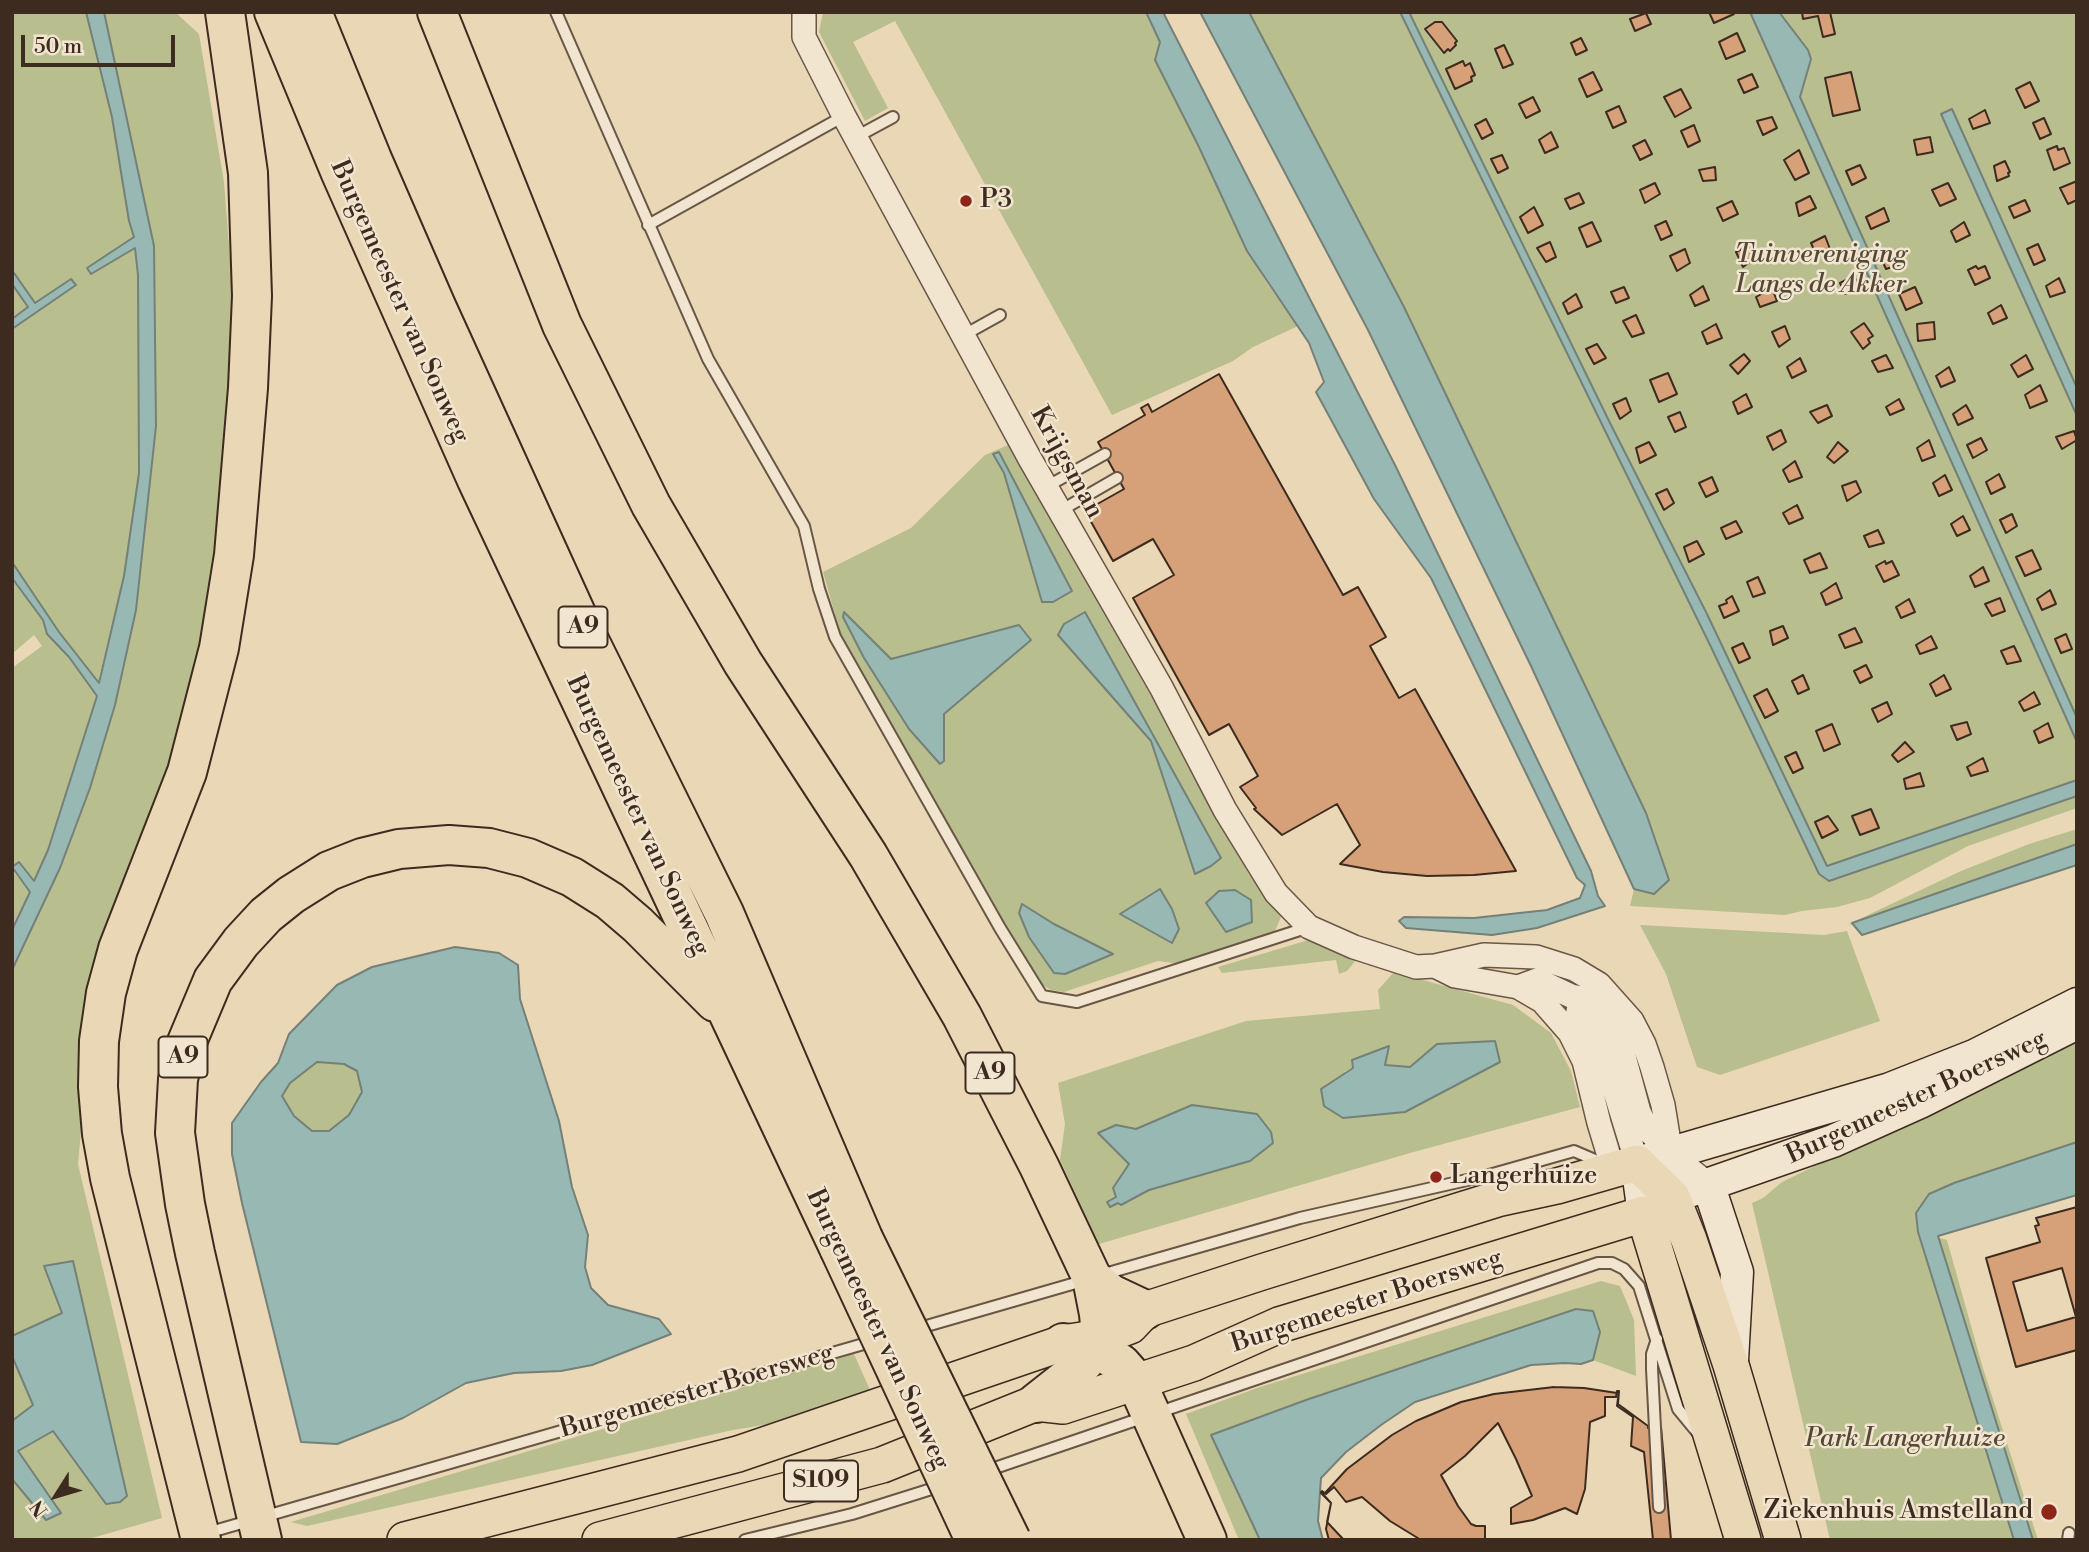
<!DOCTYPE html>
<style>
body{margin:0}
#map{position:relative;width:2089px;height:1552px;overflow:hidden;background:#ead7b6;font-family:"Libre Bodoni",serif}
canvas{display:block}
.frame{position:absolute;inset:0;border:14px solid #3e2b20;pointer-events:none}
.north{position:absolute;left:21px;top:1461px;width:70px;height:70px;-webkit-text-stroke:5px #f1e5d0;paint-order:stroke;rotate:233deg;font-size:19px;font-weight:700;line-height:28px;text-align:center;color:#3e2b20}
.north::after{content:'';display:block;margin:auto;width:24px;height:32px;background:#3e2b20;clip-path:polygon(50% 0,100% 100%,50% 72%,0 100%)}
.scale{position:absolute;left:21px;top:35px;width:154px;height:32px;box-sizing:border-box;border:4px solid #3e2b20;border-top:0;padding-left:9px;font-size:21px;line-height:24px;white-space:nowrap;color:#3e2b20;-webkit-text-stroke:5px #f1e5d0;paint-order:stroke}
</style>
<div id="map">
<canvas width="2089" height="1552"></canvas>
<div class="frame"></div>
<div class="north">N</div>
<div class="scale">50 m</div>
</div>
<script>
const ctx = document.querySelector('canvas').getContext('2d');
ctx.lineJoin = 'round';
function paint(path, color) { ctx.fillStyle = color; ctx.fill(path, 'evenodd'); }
const shape = rows => new Path2D(rows.map(r => 'M' + r).join(''));
function stroke(path, color, width, dash) { ctx.strokeStyle = color; ctx.lineWidth = width; ctx.lineCap = dash ? 'butt' : 'round'; ctx.setLineDash(dash || []); ctx.stroke(path); }
function drawText(font, color, halo, rows, align = 'center') {
  ctx.font = font + ' "Libre Bodoni",serif'; ctx.lineWidth = 5; ctx.setLineDash([]); ctx.textBaseline = 'middle'; ctx.strokeStyle = halo; ctx.fillStyle = color; for (const [text, x, y, turn = 0] of rows) {
    ctx.save(); ctx.translate(x, y); ctx.rotate((+turn || 0) * Math.PI / 180); ctx.textAlign = isNaN(turn) ? turn : align; if (halo) ctx.strokeText(text, 0, 0); ctx.fillText(text, 0, 0); ctx.restore();
  }
}
paint(shape([
 [12,12,86,12,112,117,129,221,134,237,138,275,139,473,124,576,99,678,99,684,59,632,12,562],
 [104,12,175,12,199,34,224,182,233,297,229,435,218,547,200,658,169,768,94,989,78,1164,162,1518,85,1540,12,1540,12,1479,61,1513,18,1451,53,1431,106,1504,127,1496,73,1261,63,1313,12,1336,12,970,60,868,90,788,115,705,136,610,156,426,154,246],
 [823,12,1146,12,1160,42,1155,60,1198,145,1247,251,1269,286,1298,326,1253,347,1233,361,1112,415,895,21,853,42,888,108,865,121,819,32],
 [1249,12,1404,12,1657,520,1409,12,2077,12,2077,808,1968,846,1870,898,1837,907,1802,911,1785,915,1630,906,1634,889,1654,894,1669,880,1646,813,1404,307],
 [1008,445,1232,838,1248,873,1269,896,1281,917,1274,933,1179,964,1158,961,1064,992,1051,990,1039,983,851,653,840,632,823,572,911,528,985,455],
 [1004,473,1071,590,1053,602,1042,602],
 [844,612,891,659,1018,625,1031,640,944,714,944,760,909,729,864,658,843,617],
 [1085,613,1221,857,1211,866,1196,873,1151,741,1058,635],
 [12,578,43,620,47,634,69,657,97,696,48,850,33,881,19,862,12,867,12,668,42,646,34,635,12,654],
 [2077,829,2077,854,1858,926,1849,924,1961,871,2029,844],
 [12,870,30,892,12,930],
 [1640,925,1824,935,1847,931,1880,1021,1720,1075,1697,1067,1666,974],
 [1312,939,1356,960,1347,971,1339,974,1336,960,1222,973,1218,967],
 [1394,972,1513,1005,1551,1033,1571,1071,1580,1107,1410,1153,1099,1244,1060,1160,1065,1124,1058,1083,1246,1021,1380,1009,1378,990],
 [1437,1044,1405,1112,1344,1072,1388,1047,1385,1065,1410,1067],
 [1157,1120,1149,1190,1121,1205,1118,1203,1113,1188,1129,1164,1116,1125,1136,1129],
 [2077,1032,2077,1142,1954,1183,1919,1232,1947,1240,1982,1365,2038,1540,1830,1540,1752,1203,1763,1198,1782,1182,1958,1096],
 [317,1062,344,1064,358,1071,362,1092,349,1115,329,1131,312,1131,294,1116,282,1096,290,1083],
 [1601,1281,1620,1286,1634,1320,1636,1376,1593,1360,1600,1332,1510,1333,1306,1400,1212,1435,1260,1540,1239,1540,1186,1414,1257,1388],
 [854,1354,874,1399,818,1416,733,1430,307,1526,291,1522],
 [12,1356,34,1405,12,1421]
]), '#b8be8d');
const water = shape([
 [86,12,104,12,154,246,156,426,136,610,115,705,90,788,60,868,12,970,12,930,30,892,12,867,19,862,34,881,48,850,97,696,69,657,47,634,43,620,12,578,12,562,59,632,99,683,124,576,139,473,138,275,135,248,91,274,87,268,134,237,129,221,112,117,86,12],
 [1146,12,1163,12,1168,22,1395,465,1591,871,1598,896,1605,906,1537,928,1492,935,1406,928,1399,921,1404,917,1474,918,1547,910,1580,898,1585,885,1577,878,1431,578,1374,499,1316,392,1324,382,1309,343,1247,251,1198,145,1155,60,1160,42,1146,12],
 [1200,12,1249,12,1404,307,1646,813,1669,880,1654,894,1634,889,1531,666,1368,330,1200,12],
 [1400,12,1409,12,1611,425,1706,612,1827,866,2077,780,2077,796,1829,881,1819,874,1711,647,1400,12],
 [1750,12,1779,12,1808,50,1811,59,1800,97,2077,718,2076,740,1750,12],
 [1952,109,2077,388,2077,416,1941,114,1952,109],
 [12,270,35,303,71,279,76,285,12,329,12,319,28,307,12,284,12,270],
 [999,452,1072,591,1053,602,1042,602,1004,473,993,454,999,452],
 [844,612,891,659,1019,625,1031,640,944,714,944,761,940,764,909,729,864,658,843,617,844,612],
 [1085,612,1221,858,1211,866,1195,874,1151,741,1058,635,1064,624,1085,612],
 [2077,844,2077,865,1862,935,1852,923,2077,844],
 [1160,889,1172,909,1179,929,1172,943,1120,914,1160,889],
 [1235,890,1251,900,1252,922,1226,932,1206,903,1219,891,1235,890],
 [1022,904,1054,924,1113,954,1065,974,1054,973,1029,937,1019,913,1022,904],
 [455,947,499,953,518,965,520,999,559,1121,572,1187,588,1235,585,1267,591,1288,608,1305,659,1319,671,1334,592,1365,561,1371,514,1373,466,1383,403,1418,337,1444,301,1442,242,1203,232,1154,232,1123,261,1082,278,1063,289,1034,337,985,372,967,455,947],
 [317,1062,344,1064,357,1071,362,1092,349,1115,329,1131,312,1131,294,1116,282,1096,290,1083,317,1062],
 [1495,1041,1500,1062,1405,1112,1343,1118,1324,1106,1321,1089,1353,1068,1352,1060,1389,1046,1385,1065,1410,1067,1437,1044,1495,1041],
 [1192,1105,1257,1114,1271,1132,1273,1143,1250,1161,1149,1190,1121,1205,1118,1203,1110,1207,1107,1202,1116,1197,1113,1188,1129,1164,1098,1133,1116,1125,1136,1129,1192,1105],
 [2077,1142,2077,1195,1938,1236,2033,1540,2014,1540,1918,1232,1916,1213,1929,1194,1954,1183,2077,1142],
 [73,1261,127,1496,120,1502,106,1504,53,1431,18,1451,61,1513,46,1520,12,1479,12,1421,33,1405,12,1356,12,1336,62,1313,44,1266,73,1261],
 [1576,1309,1593,1311,1600,1332,1593,1360,1581,1364,1565,1363,1531,1365,1415,1402,1381,1425,1346,1452,1321,1478,1318,1521,1323,1540,1260,1540,1211,1435,1306,1400,1576,1309]
]);
paint(water, '#98b8b3');
stroke(water, '#748078', 2);
const building = shape([
 [1709,12,1733,12,1734,14,1714,23,1709,12],
 [1802,12,1830,12,1835,34,1823,37,1818,16,1803,19,1802,12],
 [1646,13,1651,24,1635,31,1630,19,1646,13],
 [1435,22,1442,22,1457,41,1455,43,1456,45,1450,51,1448,49,1444,53,1425,29,1435,22],
 [1737,33,1745,51,1726,59,1719,42,1737,33],
 [1581,38,1587,50,1576,55,1571,43,1581,38],
 [1504,45,1513,64,1503,68,1495,49,1504,45],
 [1463,61,1465,66,1470,63,1475,75,1471,77,1472,81,1455,89,1446,69,1463,61],
 [1593,72,1602,90,1587,97,1579,79,1593,72],
 [1851,72,1860,110,1833,116,1825,78,1851,72],
 [1752,74,1758,87,1744,93,1738,80,1752,74],
 [2030,82,2039,101,2025,108,2016,89,2030,82],
 [1681,89,1691,108,1675,117,1664,97,1681,89],
 [1533,97,1540,111,1526,118,1519,104,1533,97],
 [1619,106,1626,122,1613,128,1606,112,1619,106],
 [1985,110,1990,123,1973,129,1969,119,1985,110],
 [1772,117,1777,128,1763,135,1757,121,1772,117],
 [2044,118,2051,134,2040,139,2033,123,2044,118],
 [1486,119,1493,133,1482,139,1475,125,1486,119],
 [1694,125,1700,141,1688,147,1681,131,1694,125],
 [1551,132,1558,147,1545,153,1539,140,1551,132],
 [1930,137,1933,152,1917,155,1914,140,1930,137],
 [1645,140,1652,154,1640,160,1633,146,1645,140],
 [2057,146,2058,150,2064,148,2070,163,2054,170,2047,150,2057,146],
 [1799,150,1809,173,1795,180,1784,160,1799,150],
 [1502,155,1508,168,1498,173,1491,159,1502,155],
 [2005,161,2010,172,2008,173,2009,176,1997,181,1994,166,2005,161],
 [1860,165,1866,178,1852,185,1846,171,1860,165],
 [1715,167,1716,180,1703,181,1699,170,1715,167],
 [2077,181,2077,200,2068,204,2060,188,2077,181],
 [1655,183,1660,194,1645,203,1640,190,1655,183],
 [1948,183,1956,199,1940,206,1932,190,1948,183],
 [1579,193,1584,203,1570,209,1565,199,1579,193],
 [1810,196,1816,208,1799,216,1796,203,1810,196],
 [2025,200,2030,211,2014,218,2009,207,2025,200],
 [1732,201,1738,214,1723,221,1717,208,1732,201],
 [1534,207,1543,225,1528,233,1520,217,1534,207],
 [1884,208,1889,221,1871,229,1866,217,1884,208],
 [1666,221,1672,235,1661,240,1655,226,1666,221],
 [1592,222,1601,241,1587,247,1579,228,1592,222],
 [1964,222,1970,235,1956,242,1951,231,1964,222],
 [1825,236,1830,249,1817,256,1811,243,1825,236],
 [1550,242,1556,257,1546,262,1537,248,1550,242],
 [2038,244,2045,260,2034,265,2027,249,2038,244],
 [1748,246,1754,259,1743,267,1736,252,1748,246],
 [1685,249,1690,263,1677,271,1670,256,1685,249],
 [1896,252,1901,264,1886,269,1882,260,1896,252],
 [1976,266,1978,269,1985,266,1990,278,1975,285,1968,270,1976,266],
 [1854,276,1860,288,1845,294,1840,283,1854,276],
 [2059,278,2065,292,2050,297,2046,286,2059,278],
 [1703,286,1709,300,1695,306,1690,295,1703,286],
 [1624,287,1629,298,1616,303,1611,292,1624,287],
 [1915,287,1922,303,1906,310,1899,294,1915,287],
 [1772,288,1777,301,1760,307,1756,297,1772,288],
 [1576,294,1582,307,1568,314,1563,303,1576,294],
 [2001,305,2007,318,1993,324,1988,313,2001,305],
 [1636,315,1644,333,1632,337,1623,321,1636,315],
 [1934,322,1935,339,1918,341,1917,324,1934,322],
 [1864,323,1873,336,1868,339,1870,343,1863,349,1851,332,1864,323],
 [1716,324,1722,338,1707,344,1702,332,1716,324],
 [1785,326,1790,339,1779,347,1772,332,1785,326],
 [1597,344,1606,358,1594,364,1586,349,1597,344],
 [1744,354,1750,361,1738,374,1730,365,1744,354],
 [1886,355,1893,368,1878,372,1872,361,1886,355],
 [2026,355,2033,369,2018,377,2011,365,2026,355],
 [1800,358,1806,371,1792,378,1787,367,1800,358],
 [1949,367,1955,381,1941,387,1936,376,1949,367],
 [1668,373,1677,394,1659,402,1650,380,1668,373],
 [1219,374,1343,595,1358,587,1386,637,1370,646,1399,698,1415,689,1516,871,1474,875,1427,876,1383,872,1340,864,1360,845,1337,804,1282,835,1254,809,1256,808,1240,787,1258,776,1229,724,1209,735,1133,598,1174,575,1153,539,1113,561,1085,511,1124,489,1098,442,1145,415,1141,408,1148,404,1152,412,1219,374],
 [2040,385,2047,401,2030,408,2025,395,2040,385],
 [1746,394,1752,407,1738,414,1733,402,1746,394],
 [1626,398,1631,411,1620,419,1613,404,1626,398],
 [1899,399,1904,409,1890,415,1886,407,1899,399],
 [1827,405,1832,416,1818,423,1810,412,1827,405],
 [1966,405,1973,418,1958,425,1953,414,1966,405],
 [1680,412,1686,427,1675,432,1668,417,1680,412],
 [1781,430,1786,442,1773,450,1767,437,1781,430],
 [2074,431,2077,440,2062,449,2056,437,2074,431],
 [1981,438,1987,450,1973,458,1967,445,1981,438],
 [1929,440,1935,456,1922,461,1917,448,1929,440],
 [1649,442,1656,455,1640,463,1636,448,1649,442],
 [1838,442,1848,451,1834,463,1827,457,1838,442],
 [1795,461,1802,477,1789,482,1783,470,1795,461],
 [1999,474,2005,487,1991,494,1986,482,1999,474],
 [1945,475,1952,490,1939,496,1933,483,1945,475],
 [1712,477,1718,491,1706,497,1699,483,1712,477],
 [1856,481,1861,492,1847,501,1842,486,1856,481],
 [1667,489,1674,503,1664,510,1656,494,1667,489],
 [1797,505,1803,518,1789,524,1783,513,1797,505],
 [2012,514,2017,526,2006,533,2000,520,2012,514],
 [1963,516,1970,530,1957,536,1951,524,1963,516],
 [1736,521,1742,532,1726,539,1721,528,1736,521],
 [1878,530,1884,543,1869,547,1864,536,1878,530],
 [1697,541,1704,554,1689,562,1684,547,1697,541],
 [2032,550,2041,569,2025,576,2016,557,2032,550],
 [1820,553,1827,568,1810,573,1804,560,1820,553],
 [1885,561,1886,564,1892,561,1899,575,1884,582,1876,566,1885,561],
 [1983,567,1989,581,1975,587,1970,576,1983,567],
 [1758,577,1765,593,1753,597,1747,582,1758,577],
 [1836,583,1842,598,1826,605,1821,593,1836,583],
 [2050,590,2056,604,2042,610,2037,599,2050,590],
 [1732,596,1739,611,1724,618,1719,606,1727,603,1726,600,1732,596],
 [2000,598,2005,611,1992,616,1985,604,2000,598],
 [1909,599,1915,612,1901,618,1896,607,1909,599],
 [1783,626,1788,638,1773,645,1770,631,1783,626],
 [1855,628,1862,642,1845,648,1839,635,1855,628],
 [2066,634,2072,649,2061,653,2055,639,2066,634],
 [1931,636,1937,648,1920,654,1916,645,1931,636],
 [1743,643,1750,658,1739,663,1732,648,1743,643],
 [2014,646,2021,661,2007,664,2001,651,2014,646],
 [1866,665,1872,677,1860,683,1854,671,1866,665],
 [1803,675,1809,689,1798,694,1792,681,1803,675],
 [1944,675,1951,689,1936,696,1930,684,1944,675],
 [1767,689,1778,711,1765,718,1754,696,1767,689],
 [2034,692,2040,704,2024,711,2019,702,2034,692],
 [1887,702,1892,714,1878,722,1872,709,1887,702],
 [1967,722,1971,734,1957,740,1951,726,1967,722],
 [2048,723,2053,737,2039,743,2034,731,2048,723],
 [1832,724,1840,744,1824,751,1816,731,1832,724],
 [1905,742,1914,752,1898,762,1892,755,1905,742],
 [1796,752,1803,768,1793,773,1785,757,1796,752],
 [1983,758,1988,771,1971,776,1967,767,1983,758],
 [1920,773,1924,786,1906,789,1904,779,1920,773],
 [1871,809,1879,828,1860,835,1852,816,1871,809],
 [1828,816,1838,830,1822,838,1815,822,1828,816],
 [2077,1207,2077,1350,2016,1367,1986,1258,2040,1242,2035,1226,2039,1225,2036,1218,2077,1207],
 [2062,1268,2076,1317,2027,1331,2013,1282,2062,1268],
 [1554,1387,1584,1388,1617,1393,1619,1391,1618,1404,1648,1426,1648,1428,1661,1427,1671,1540,1329,1540,1326,1529,1331,1503,1321,1492,1325,1493,1347,1469,1392,1435,1416,1421,1461,1402,1494,1394,1554,1387],
 [1617,1391,1619,1391,1617,1406,1633,1417,1631,1446,1644,1452,1653,1540,1485,1540,1485,1526,1476,1526,1471,1524,1458,1506,1441,1475,1465,1456,1498,1423,1516,1459,1532,1496,1511,1508,1511,1524,1533,1520,1565,1508,1577,1514,1585,1489,1590,1422,1605,1416,1605,1397,1616,1397,1617,1391],
 [1334,1487,1346,1502,1362,1497,1390,1521,1421,1540,1344,1540,1327,1522,1331,1503,1321,1493,1322,1491,1326,1494,1334,1487]
]);
paint(building, '#d6a078');
stroke(building, '#3e2b20', 2);
const lane = shape([
 [556,12,708,359,804,526,819,589,835,637,1000,928,1042,996,1077,1002,1309,927],
 [856,137,893,117],
 [648,225,844,116],
 [964,335,1000,315],
 [1046,487,1105,454],
 [1060,511,1117,478],
 [1101,1275,1300,1218,1489,1175,1574,1151,1602,1163],
 [916,1329,1086,1280],
 [1657,1339,1652,1354,1652,1369,1659,1507],
 [983,1472,1598,1263,1612,1263,1624,1269,1639,1286,1678,1409,1697,1432],
 [207,1533,874,1341],
 [745,1540,852,1514,941,1486],
 [2068,1540,2069,1533]
]);
const street = shape([
 [804,12,804,37,844,116,1030,459,1161,687,1225,810,1276,893,1309,927,1354,947,1416,967,1435,966,1484,955,1536,957,1574,969,1599,984,1632,1021,1644,1044,1652,1067,1663,1105,1671,1154,1672,1197],
 [1435,966,1455,976,1518,987,1542,1001,1570,1033,1584,1061,1599,1123,1613,1169],
 [1518,987,1537,980,1571,996,1581,998,1596,1012,1611,1029,1622,1049,1639,1112,1647,1129,1671,1154,1708,1184],
 [1578,1011,1586,1020,1602,1049,1637,1163]
]);
const secondary = shape([
 [2077,1004,1974,1056,1890,1089,1637,1163,1644,1214,1672,1197,1833,1141,1920,1102,2077,1023],
 [1708,1184,1737,1272,1732,1360]
]);
const primary = shape([
 [405,1540,738,1454,1063,1343,1101,1337,1130,1326,1145,1310,1262,1272,1497,1199,1557,1186,1637,1163,1672,1197,1689,1240,1731,1365,1783,1540],
 [600,1540,882,1465,1036,1403,1063,1406,1194,1363,1279,1325,1644,1214,1743,1540]
]);
const highway = shape([
 [274,12,340,171,477,480,839,1248],
 [312,12,372,159,436,306,578,618,724,913,863,1238],
 [437,12,562,325,651,505,743,663,868,855,962,1016,1039,1166,1092,1278,1099,1314,1101,1337,1097,1348,1074,1373,1036,1403],
 [1092,1278,1111,1294,1145,1310],
 [1063,1343,1097,1348,1121,1364,1136,1381,1207,1540],
 [201,1540,110,1178,102,1134,98,1087,99,1041,106,993,118,949,187,772,219,648,234,555,248,388,252,296,248,173,225,12],
 [262,1540,195,1253,185,1204,175,1133,178,1079,187,1042,213,980,241,942,266,915,291,895,329,871,362,858,399,849,449,845,489,848,528,858,572,877,610,901,638,925,715,1002]
]);
stroke(lane, '#695646', 14);
stroke(street, '#695646', 26);
stroke(secondary, '#3e2b20', 35);
stroke(primary, '#3e2b20', 38);
stroke(highway, '#3e2b20', 42);
stroke(lane, '#f1e5d0', 10);
stroke(street, '#f1e5d0', 23);
stroke(secondary, '#f1e5d0', 32);
stroke(primary, '#ead7b6', 35);
stroke(highway, '#ead7b6', 38);
const highwayBridge = shape([
 [863,1238,1011,1540],
 [839,1248,975,1540]
]);
stroke(highwayBridge, '#3e2b20', 42, []);
stroke(highwayBridge, '#ead7b6', 38);
for (const [x, y, r, color] of [
 [966,201,7,"#8f2418"],
 [1436,1177,7,"#8f2418"],
 [2049,1512,9,"#8f2418"]
]) { const dot = new Path2D(); dot.arc(x, y, r, 0, 2 * Math.PI); ctx.fillStyle = color; ctx.fill(dot); stroke(dot, '#f1e5d0', 2.5); }
for (const [x, y, w] of [
 [583,627,49],
 [183,1057,49],
 [990,1073,49],
 [821,1481,74]
]) { const box = new Path2D(); box.roundRect(x - w / 2, y - 20.5, w, 41, 5); ctx.fillStyle = '#f1e5d0'; ctx.fill(box); stroke(box, '#3e2b20', 2); }
drawText('bold 24px', '#3e2b20', null, [
 ["A9",583,627],
 ["A9",183,1057],
 ["A9",990,1073],
 ["S109",821,1481]
]);
drawText('26px', '#3e2b20', '#f1e5d0', [
 ["P3",980,201],
 ["Langerhuize",1450,1177],
 ["Ziekenhuis Amstelland",2033,1512,"right"]
], 'left');
drawText('italic 26px', '#564836', '#f1e5d0', [
 ["Tuinvereniging",1821,256],
 ["Langs de Akker",1821,286],
 ["Park Langerhuize",1905,1440]
]);
drawText('26px', '#3e2b20', '#f1e5d0', [
 ["Burgemeester van Sonweg",399,302,66],
 ["Krijgsman",1066,463,61],
 ["Burgemeester van Sonweg",637,816,65],
 ["Burgemeester Boersweg",1917,1098,-25],
 ["Burgemeester Boersweg",1367,1302,-18],
 ["Burgemeester van Sonweg",877,1330,65],
 ["Burgemeester Boersweg",697,1392,-16]
]);
</script>
